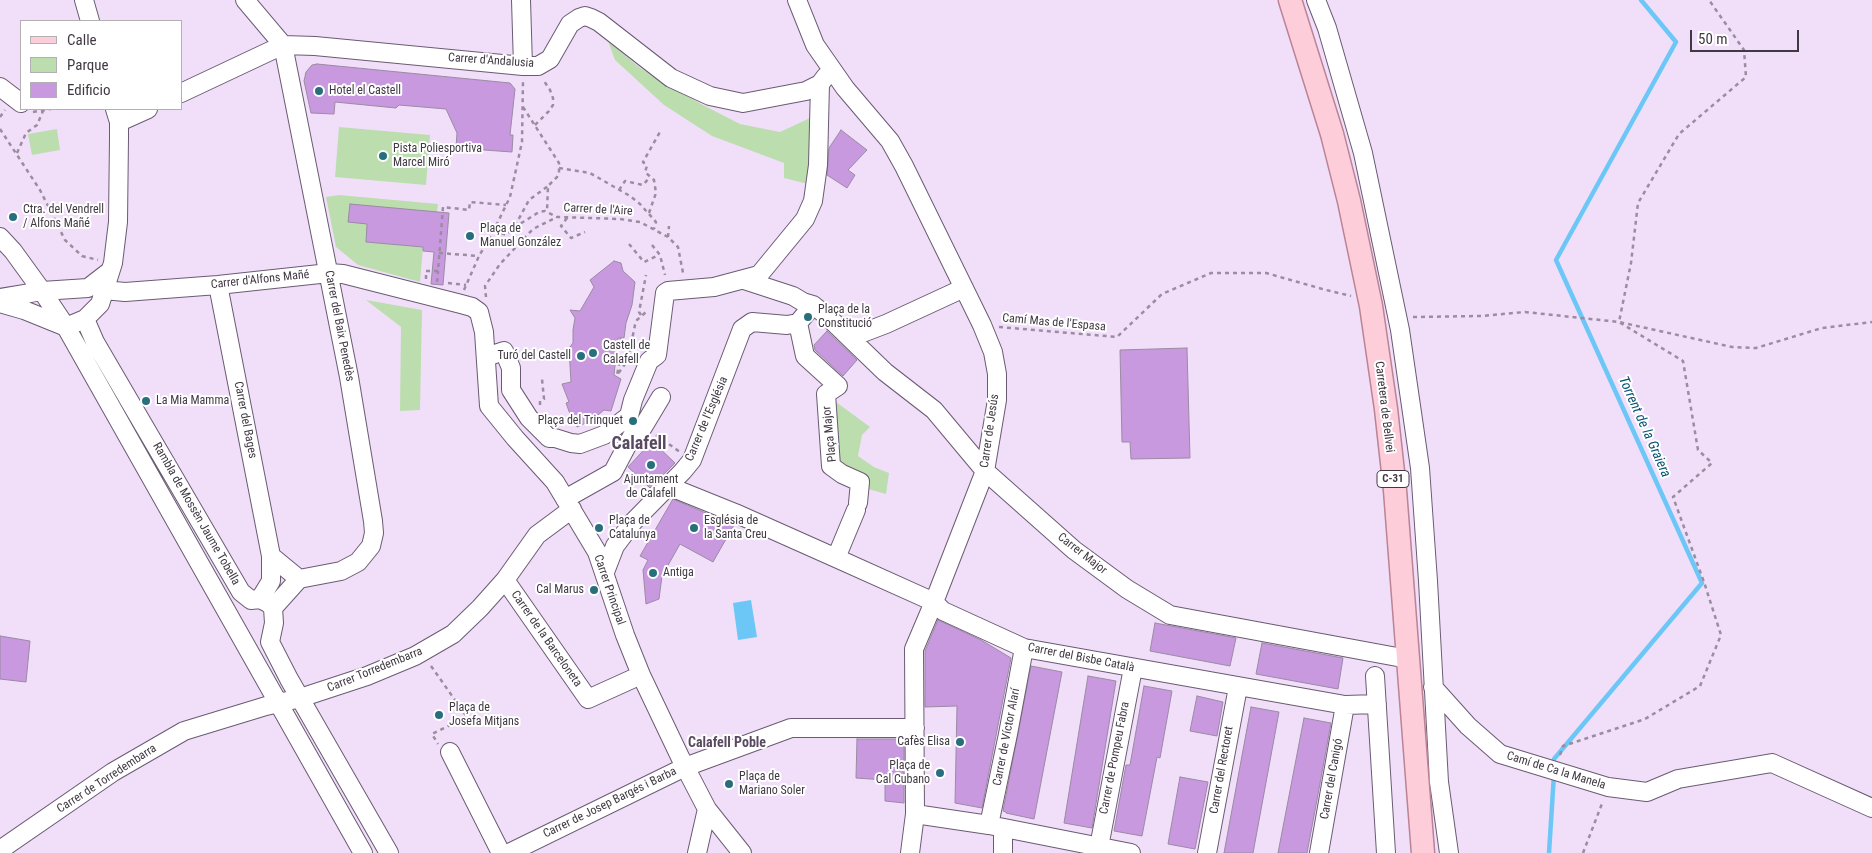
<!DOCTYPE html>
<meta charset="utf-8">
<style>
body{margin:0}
#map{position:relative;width:1872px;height:853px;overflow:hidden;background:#f1dffa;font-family:"Roboto Condensed",sans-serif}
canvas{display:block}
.legend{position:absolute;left:20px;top:20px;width:162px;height:90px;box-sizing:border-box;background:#fff;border:1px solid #b3b0b4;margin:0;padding:6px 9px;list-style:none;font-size:15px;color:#403943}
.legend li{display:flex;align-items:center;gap:10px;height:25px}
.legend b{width:25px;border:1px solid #b3b0b4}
.scale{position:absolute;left:1690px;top:30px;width:109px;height:22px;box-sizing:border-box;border:2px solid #403943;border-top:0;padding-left:6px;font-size:15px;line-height:18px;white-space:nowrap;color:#403943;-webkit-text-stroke:4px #fff;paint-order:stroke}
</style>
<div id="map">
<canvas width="1872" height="853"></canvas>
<ul class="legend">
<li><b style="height:6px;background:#fecdda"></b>Calle</li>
<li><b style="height:14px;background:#bcdeae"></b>Parque</li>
<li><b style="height:14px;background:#c899df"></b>Edificio</li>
</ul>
<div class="scale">50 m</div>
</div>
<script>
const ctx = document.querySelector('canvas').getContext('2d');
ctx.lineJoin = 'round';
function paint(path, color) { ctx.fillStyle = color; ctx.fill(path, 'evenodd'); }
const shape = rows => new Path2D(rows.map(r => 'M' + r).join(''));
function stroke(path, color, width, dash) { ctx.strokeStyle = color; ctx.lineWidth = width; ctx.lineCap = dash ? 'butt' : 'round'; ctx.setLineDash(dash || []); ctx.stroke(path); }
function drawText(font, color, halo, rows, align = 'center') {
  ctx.font = font + ' "Roboto Condensed",sans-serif'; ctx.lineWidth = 4; ctx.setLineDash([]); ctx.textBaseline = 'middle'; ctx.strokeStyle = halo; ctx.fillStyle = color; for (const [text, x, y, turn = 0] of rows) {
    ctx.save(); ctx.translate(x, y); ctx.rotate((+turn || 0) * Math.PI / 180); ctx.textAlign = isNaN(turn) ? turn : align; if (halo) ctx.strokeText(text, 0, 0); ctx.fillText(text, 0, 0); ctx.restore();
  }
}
paint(shape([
 [608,41,639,67,662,82,703,105,740,124,780,132,810,118,811,169,808,184,784,178,784,163,712,136,664,105,615,60],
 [339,127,430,135,426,185,335,177],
 [57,129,60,150,32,155,28,134],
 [339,195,438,204,437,212,367,224,366,242,423,247,420,282,358,265,336,247,326,197],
 [366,300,422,310,420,410,400,411,401,327],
 [836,402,870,427,862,435,858,456,874,467,889,473,886,494,868,489,865,475,848,471,838,458]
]), '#bcdeae');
paint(shape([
 [751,600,757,637,738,640,733,603]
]), '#6cc7f7');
stroke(shape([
 [1554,767,1554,759,1702,583,1556,260,1676,42,1641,0],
 [1549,853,1554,774]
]), '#6cc7f7', 4.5);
const building = shape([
 [317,64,510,83,515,89,510,135,513,135,512,152,456,148,457,133,446,109,399,105,396,108,335,102,334,114,311,113,304,81,306,72,312,65,317,64],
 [841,130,867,150,848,170,855,175,847,188,827,175,829,148,841,130],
 [350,204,449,213,443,285,431,284,434,252,423,251,423,247,366,242,367,224,348,222,350,204],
 [614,261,621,263,623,271,635,282,632,305,626,323,624,338,618,338,614,375,621,379,611,411,604,410,592,420,577,427,573,413,570,414,566,403,569,402,562,384,571,382,569,348,573,343,573,330,575,318,570,310,580,311,594,287,590,280,614,261],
 [827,331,857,360,843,376,815,350,814,345,827,331],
 [1187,348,1190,458,1131,459,1130,442,1122,442,1120,350,1187,348],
 [652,441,675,463,650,488,628,467,652,441],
 [673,499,734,525,713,562,680,544,662,576,659,599,646,604,643,570,648,560,640,556,673,499],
 [938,620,981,640,1011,658,982,808,955,803,957,706,925,707,925,651,938,620],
 [1155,623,1236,638,1230,666,1150,651,1155,623],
 [0,636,30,641,26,682,0,679,0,636],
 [1262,643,1343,658,1338,689,1256,674,1262,643],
 [1031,666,1062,672,1034,819,1006,813,1006,812,1003,811,1031,666],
 [1088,676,1116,681,1092,828,1064,823,1088,676],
 [1144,686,1172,691,1160,758,1157,757,1142,836,1114,831,1126,765,1130,765,1144,686],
 [1197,696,1223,702,1217,736,1190,731,1197,696],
 [1251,707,1279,712,1253,853,1224,853,1251,707],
 [1304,718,1331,723,1319,789,1307,853,1278,853,1304,718],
 [857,739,899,739,904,743,904,803,885,801,885,780,856,778,857,739],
 [1180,777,1208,782,1195,849,1168,844,1180,777]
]);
paint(building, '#c899df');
stroke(building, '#9a8aa3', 1);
const minor = shape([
 [84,0,90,21],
 [245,0,283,45,349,377,373,521,374,533,371,546,358,562,341,571,299,579,273,608],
 [521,0,523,66],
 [797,0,815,45,845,88,890,141,904,166,982,325,993,352,997,374,997,400,985,471,934,602,914,649,915,814,910,853],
 [1316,0,1327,28,1363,153,1400,330,1420,468,1428,581,1439,782,1449,853],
 [0,87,21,103],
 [181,93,283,45,315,46,523,66,538,66,550,59,570,24,579,18,585,16,591,18,599,22,671,78,710,96,743,103,806,91,820,84],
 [119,122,148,109],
 [0,237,13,251,42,291,66,327,363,853],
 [744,280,793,296,803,302,813,305,827,316,885,372,934,410,985,471,1074,550,1127,589,1170,615,1408,659],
 [218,285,271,556,299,579],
 [104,290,125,292,218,285,329,273,343,274,461,304,472,307,479,312,484,332,489,406,515,438,555,482,597,552,625,635,641,675,681,759,707,809,742,853],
 [0,298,42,291,88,288,110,271],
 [0,303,24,310,66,327,85,319,100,304,113,263,118,222,119,137,119,122,115,109],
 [85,319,95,342,241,592,251,600,260,599,268,603,273,608,274,623,270,642,289,679,389,853],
 [798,323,805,356,838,386,826,394,831,466,842,474,860,482,858,503],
 [849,336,865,332,886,324,964,288],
 [486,357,504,351,511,368,511,390,529,418,549,438,555,438,571,443,580,444,604,435,629,416],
 [629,416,633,400,649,361,657,355,665,293,668,291,714,287,759,275,805,219,813,201,818,165,820,84,826,76],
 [668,486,735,513,836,558,934,602,943,611,1024,648,1345,705,1377,704],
 [565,499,613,472,632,436,643,427,661,397],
 [836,558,856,510],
 [605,572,615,546,633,522,683,471,692,460,742,329,752,322,787,325,798,323,813,305],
 [505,580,588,699,641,675],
 [260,599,271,581,271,556],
 [1375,676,1386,853],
 [1433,687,1468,726,1500,754,1608,787,1647,792,1678,779,1772,763,1872,808],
 [450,752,501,853],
 [915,814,989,825,1131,853],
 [989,825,1008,734,1024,648],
 [1099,847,1133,668],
 [0,850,113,772,184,731,266,706,300,698,367,676,415,656,453,634,480,608,505,580,537,535,572,509],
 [509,853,685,767,791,728,915,728],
 [697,853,707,809],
 [1003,853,1003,829],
 [1207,853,1238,687],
 [1319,853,1345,705]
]);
const major = shape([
 [1290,0,1332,134,1349,201,1371,306,1386,409,1395,490,1423,853]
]);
stroke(minor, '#6a5b72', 20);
stroke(major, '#bb8395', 25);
stroke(shape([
 [523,107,559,163,559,173,557,177,548,186,547,211],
 [33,112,51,109],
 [0,117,5,110],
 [535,125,549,111,553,105,553,98,550,90,544,81],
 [0,129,40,190,65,240,82,256,98,260],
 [17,153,26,133,37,125,43,111],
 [559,168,590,173,630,196,640,204,656,222,654,229],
 [619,190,625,181,643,185,650,177],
 [649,213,656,193,654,180,645,172,647,166,643,162,660,132],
 [567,218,561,226,571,238,585,232],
 [515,226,529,200,548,186],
 [494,230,506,235,515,227,539,212,545,211,557,217,620,219,640,222,668,237,678,247,683,273],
 [668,237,669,226],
 [629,244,644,262,659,255],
 [652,245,660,255,665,275],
 [439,253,479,256],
 [426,279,426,271,438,271,443,207,469,210,470,202,506,205],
 [437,282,438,271],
 [448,283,466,285],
 [464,290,479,256,494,230,510,197,522,142,523,80],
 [486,297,485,286,500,264,533,229,557,217],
 [641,315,639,312,646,275],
 [1413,317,1481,316,1525,312,1619,322,1732,347,1756,348,1822,328,1872,322],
 [999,327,1117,337,1162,294,1211,273,1266,273,1326,290,1351,296],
 [621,338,621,355,617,375,625,364,629,354,635,325,637,320,646,312],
 [540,405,540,401,544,399,542,379],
 [656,435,680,452],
 [431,666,467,717,432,734,438,744],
 [1560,755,1563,746,1645,719,1700,686,1721,635,1704,582,1673,497,1712,463,1698,450,1683,361,1619,322,1631,263,1638,203,1679,134,1746,77,1744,50,1709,0],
 [1583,853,1603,801]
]), '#998d9f', 2.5, [4, 4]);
stroke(minor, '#fff', 18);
stroke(major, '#fecdda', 22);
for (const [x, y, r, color] of [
 [319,91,5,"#296e7d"],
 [383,156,5,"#296e7d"],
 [13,217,5,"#296e7d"],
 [470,236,5,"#296e7d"],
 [808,317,5,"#296e7d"],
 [593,353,5,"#296e7d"],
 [581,356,5,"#296e7d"],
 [146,401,5,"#296e7d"],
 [633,421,5,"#296e7d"],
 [651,465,5,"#296e7d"],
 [599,528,5,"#296e7d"],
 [694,528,5,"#296e7d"],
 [653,573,5,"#296e7d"],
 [594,590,5,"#296e7d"],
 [439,715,5,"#296e7d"],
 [960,742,5,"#296e7d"],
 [940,773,5,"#296e7d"],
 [729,784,5,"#296e7d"]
]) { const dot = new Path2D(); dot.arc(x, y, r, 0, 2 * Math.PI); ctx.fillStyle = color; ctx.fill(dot); stroke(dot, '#fff', 2); }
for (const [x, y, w] of [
 [1393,479,32]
]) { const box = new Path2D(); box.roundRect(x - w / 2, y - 8.5, w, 17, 4); ctx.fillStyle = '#fff'; ctx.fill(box); stroke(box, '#403943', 1); }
drawText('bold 11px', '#403943', null, [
 ["C-31",1393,479]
]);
drawText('12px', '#403943', '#fff', [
 ["Carrer d'Andalusia",491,61,4],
 ["Carrer de l'Aire",598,210,3],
 ["Carrer d'Alfons Mañé",260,280,-6],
 ["Camí Mas de l'Espasa",1054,323,5],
 ["Carrer del Baix Penedès",339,326,79],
 ["Carretera de Bellvei",1384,407,83],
 ["Carrer de l'Església",707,419,-67],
 ["Carrer del Bages",245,420,79],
 ["Carrer de Jesús",990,431,-82],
 ["Plaça Major",830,434,-96],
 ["Rambla de Mossèn Jaume Tobella",196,514,60],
 ["Carrer Major",1082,554,38],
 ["Carrer Principal",609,590,71],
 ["Carrer de la Barceloneta",546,639,55],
 ["Carrer del Bisbe Català",1081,658,11],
 ["Carrer Torredembarra",375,670,-22],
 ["Carrer de Víctor Alarí",1007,737,-79],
 ["Carrer de Pompeu Fabra",1115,758,-79],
 ["Carrer del Rectoret",1222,770,-80],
 ["Camí de Ca la Manela",1556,771,17],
 ["Carrer de Torredembarra",107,779,-33],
 ["Carrer del Canigó",1332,779,-80],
 ["Carrer de Josep Bargés i Barba",610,803,-26]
]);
drawText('12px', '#403943', '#fff', [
 ["Hotel el Castell",329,91],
 ["Pista Poliesportiva",393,149],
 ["Marcel Miró",393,163],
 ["Ctra. del Vendrell",23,210],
 ["/ Alfons Mañé",23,224],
 ["Plaça de",480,229],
 ["Manuel González",480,243],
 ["Plaça de la",818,310],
 ["Constitució",818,324],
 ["Castell de",603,346],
 ["Calafell",603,360],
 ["Turó del Castell",571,356,"right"],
 ["La Mia Mamma",156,401],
 ["Plaça del Trinquet",623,421,"right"],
 ["Ajuntament",651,480,"center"],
 ["de Calafell",651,494,"center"],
 ["Plaça de",609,521],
 ["Catalunya",609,535],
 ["Església de",704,521],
 ["la Santa Creu",704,535],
 ["Antiga",663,573],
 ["Cal Marus",584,590,"right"],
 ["Plaça de",449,708],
 ["Josefa Mitjans",449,722],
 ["Cafès Elisa",950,742,"right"],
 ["Plaça de",930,766,"right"],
 ["Cal Cubano",930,780,"right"],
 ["Plaça de",739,777],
 ["Mariano Soler",739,791]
], 'left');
drawText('italic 14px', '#055373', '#fff', [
 ["Torrent de la Graiera",1644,427,66]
]);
drawText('bold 14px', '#594a61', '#fff', [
 ["Calafell Poble",727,743]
]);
drawText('bold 18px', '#594a61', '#fff', [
 ["Calafell",639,444]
]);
</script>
